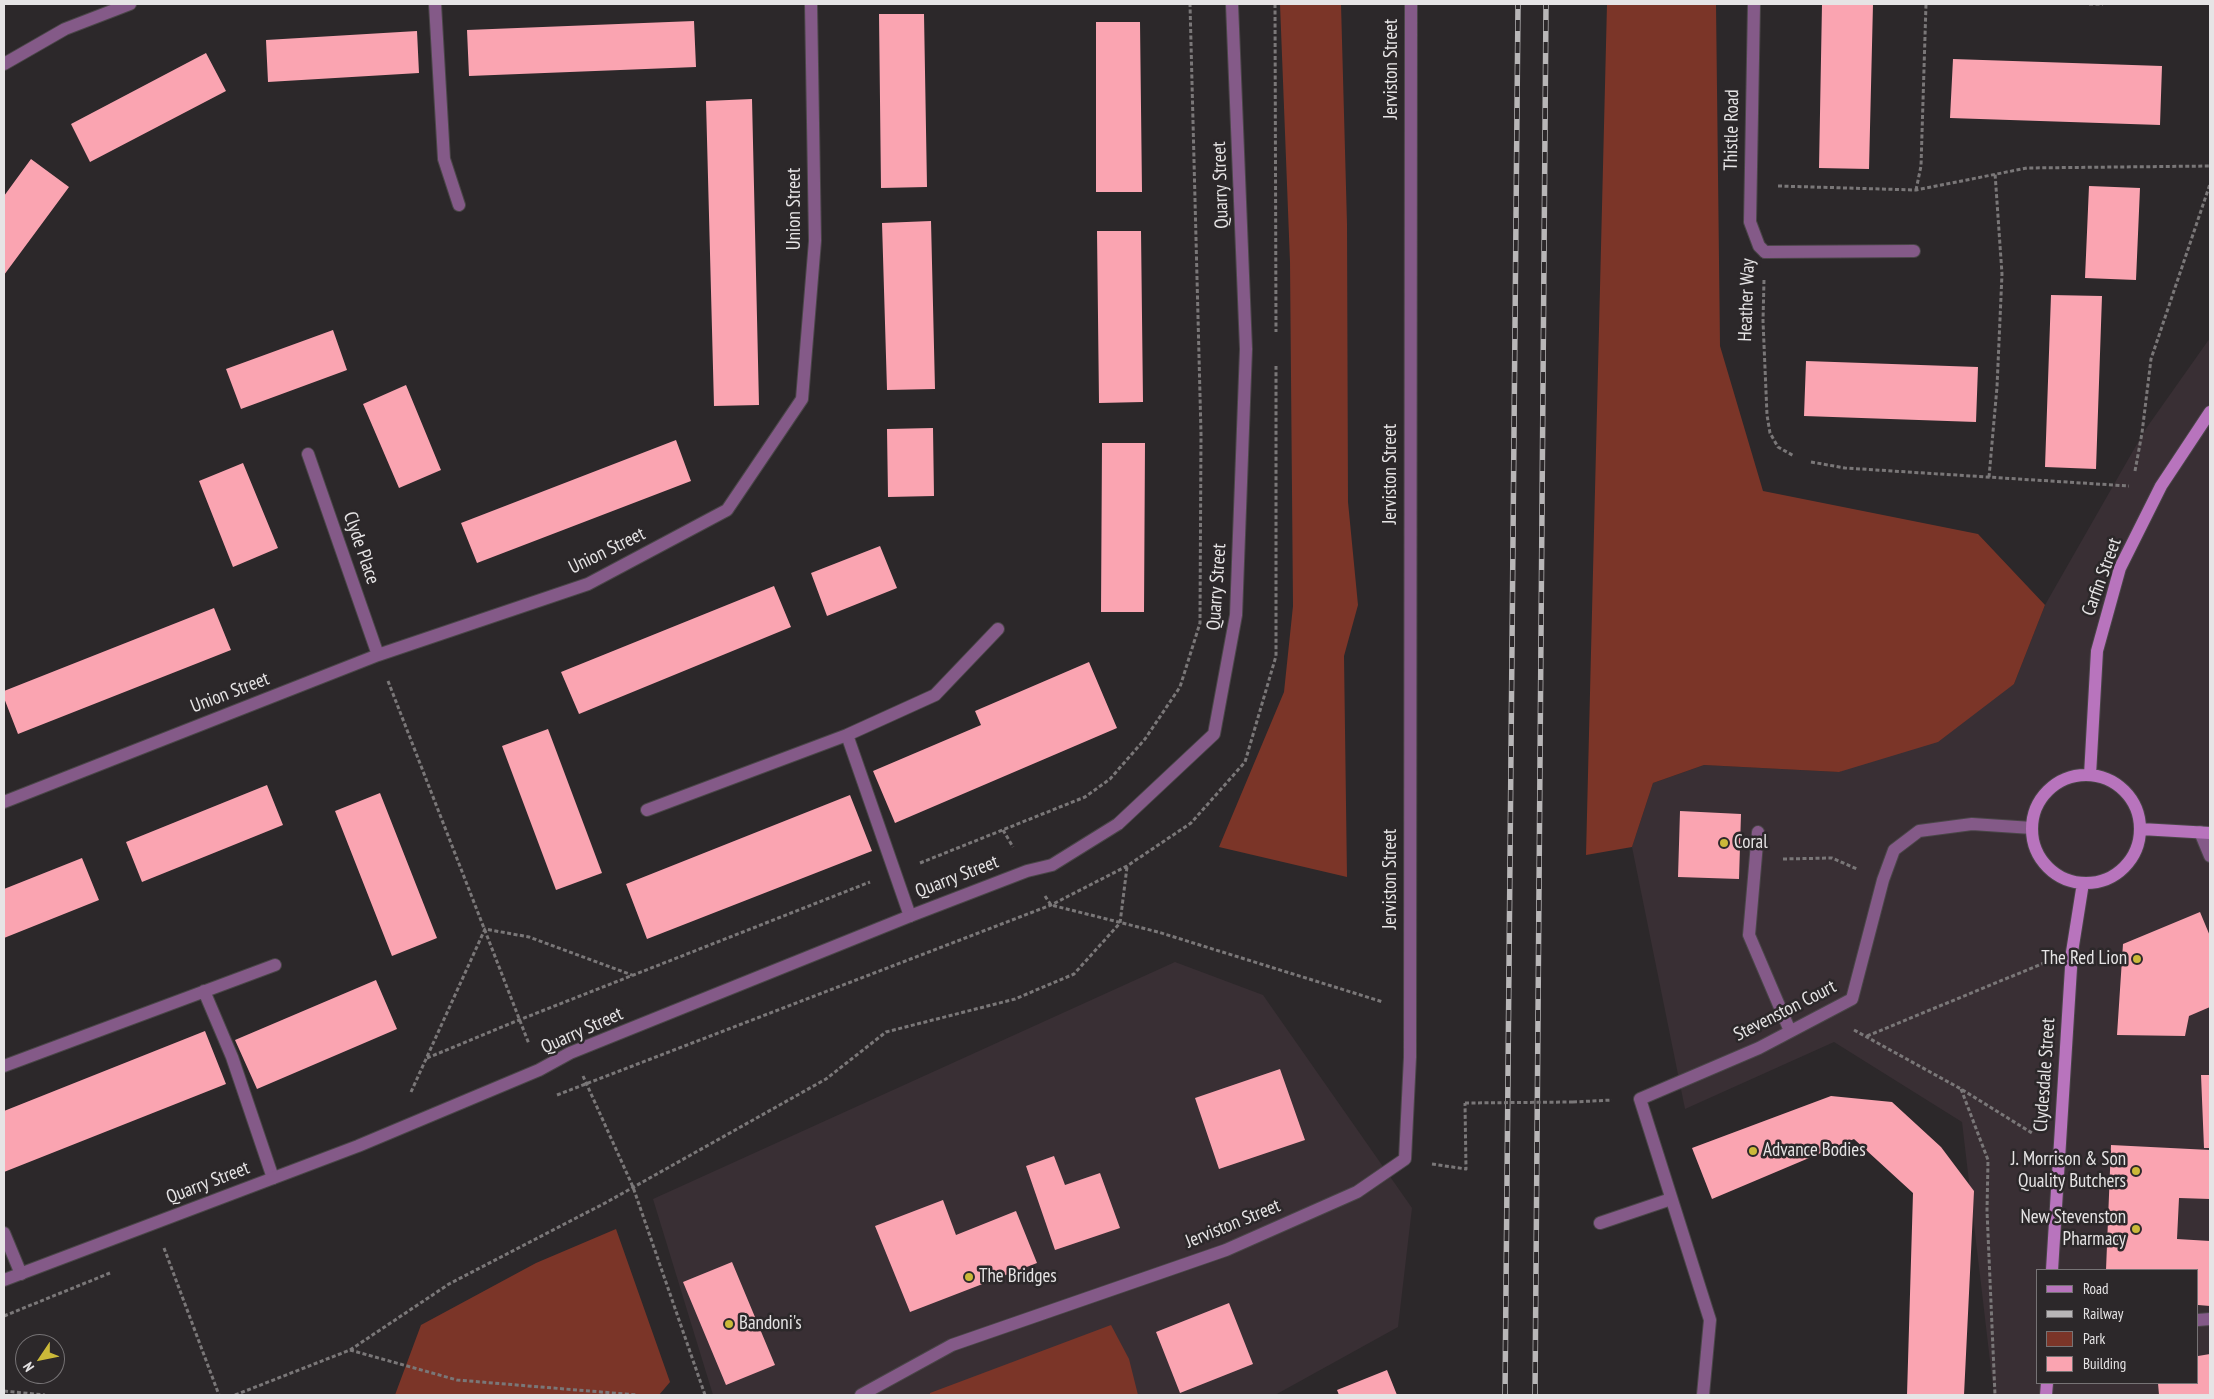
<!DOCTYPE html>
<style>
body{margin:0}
#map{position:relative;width:2214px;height:1399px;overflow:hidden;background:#2c282a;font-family:"PT Sans Narrow",sans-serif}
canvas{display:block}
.frame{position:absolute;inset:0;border:5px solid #e6e4e5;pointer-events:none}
.legend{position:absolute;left:2036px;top:1269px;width:162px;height:115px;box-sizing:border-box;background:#2c282a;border:1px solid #767375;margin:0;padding:6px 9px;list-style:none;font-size:15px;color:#e6e4e5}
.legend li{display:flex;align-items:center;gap:10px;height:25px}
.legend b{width:25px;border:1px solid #767375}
.north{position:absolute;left:15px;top:1334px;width:50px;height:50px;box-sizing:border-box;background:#2c282a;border:1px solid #767375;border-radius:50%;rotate:236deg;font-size:14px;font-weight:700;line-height:20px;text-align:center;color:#e6e4e5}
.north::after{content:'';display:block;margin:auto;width:18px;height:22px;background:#cbb939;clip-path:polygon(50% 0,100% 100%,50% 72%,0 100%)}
</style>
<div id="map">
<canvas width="2214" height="1399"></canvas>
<div class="frame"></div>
<ul class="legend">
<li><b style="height:6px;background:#b874bd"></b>Road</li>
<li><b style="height:6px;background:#b8b6b7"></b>Railway</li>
<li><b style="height:14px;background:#7b3528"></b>Park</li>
<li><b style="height:14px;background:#faa4b1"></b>Building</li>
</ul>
<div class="north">N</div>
</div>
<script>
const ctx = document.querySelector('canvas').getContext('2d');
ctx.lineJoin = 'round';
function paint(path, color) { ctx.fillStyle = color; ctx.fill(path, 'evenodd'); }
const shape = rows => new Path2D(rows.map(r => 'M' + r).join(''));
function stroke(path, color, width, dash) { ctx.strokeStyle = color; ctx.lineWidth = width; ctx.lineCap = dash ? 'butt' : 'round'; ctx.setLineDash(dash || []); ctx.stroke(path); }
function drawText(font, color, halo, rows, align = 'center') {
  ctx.font = font + ' "PT Sans Narrow",sans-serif'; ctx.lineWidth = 5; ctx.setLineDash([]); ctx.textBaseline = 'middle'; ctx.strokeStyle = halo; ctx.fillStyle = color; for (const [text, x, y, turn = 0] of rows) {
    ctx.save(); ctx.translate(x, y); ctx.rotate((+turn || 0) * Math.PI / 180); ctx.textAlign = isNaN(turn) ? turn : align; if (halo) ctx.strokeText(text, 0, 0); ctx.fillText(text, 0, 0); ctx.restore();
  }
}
paint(shape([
 [2210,338,2210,1395,1994,1395,1962,1122,1834,1042,1685,1109,1632,847,1653,783,1704,765,1839,772,2014,684,2045,605,2145,430],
 [2038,1270,2198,1270,2198,1383,2038,1383],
 [1175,962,1263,995,1412,1208,1398,1327,1275,1395,713,1395,653,1199]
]), '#392f34');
paint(shape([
 [1280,4,1341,4,1347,224,1348,502,1358,605,1344,656,1347,877,1219,847,1284,692,1293,606,1290,262],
 [1607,4,1716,4,1720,346,1763,491,1978,534,2045,605,2014,684,1938,742,1839,772,1704,765,1653,783,1632,847,1586,855],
 [616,1229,670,1382,659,1395,395,1395,421,1325,536,1263],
 [1111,1325,1129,1359,1138,1395,930,1395,930,1393]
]), '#7b3528');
paint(shape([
 [1822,4,1873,4,1869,169,1819,168],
 [879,14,924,14,927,187,881,188],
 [694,21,696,67,469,76,467,30],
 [1096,22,1140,22,1142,192,1096,192],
 [417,31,419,73,268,82,266,40],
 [206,53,226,91,90,162,71,124],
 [1953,59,2162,66,2160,125,1950,118],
 [752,99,759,405,714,406,706,101],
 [31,159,69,187,4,275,4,196],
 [2089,186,2140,188,2136,280,2085,278],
 [931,221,935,389,887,390,882,223],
 [1097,231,1141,231,1143,402,1099,403],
 [2051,295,2102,296,2096,469,2045,467],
 [333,330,347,370,241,409,226,369],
 [1806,361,1978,367,1976,422,1804,416],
 [406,385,441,470,399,488,363,404],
 [933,428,934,496,888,497,887,429],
 [676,440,691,481,477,563,461,523],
 [1102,443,1145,443,1144,612,1101,612],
 [243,463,278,548,233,567,199,481],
 [880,546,897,588,827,616,811,573],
 [774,586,791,627,579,714,561,672],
 [214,608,231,650,18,734,4,698,4,691],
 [1089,662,1117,728,895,823,873,771,981,725,975,711],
 [548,729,602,873,556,890,502,746],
 [267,785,283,825,142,882,126,842],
 [380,793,437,938,392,956,335,811],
 [850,795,872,851,647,939,626,884],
 [1680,811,1741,814,1739,879,1678,877],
 [82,858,99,900,4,938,4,889],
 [2200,912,2210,936,2210,1007,2189,1016,2185,1036,2117,1035,2123,944],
 [376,980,397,1029,257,1089,235,1040],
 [205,1031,226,1084,4,1172,4,1111],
 [1280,1069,1305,1140,1219,1169,1195,1098],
 [2201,1075,2210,1075,2210,1148,2204,1148],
 [1831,1096,1892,1102,1941,1147,1974,1191,1964,1395,1907,1395,1913,1193,1854,1139,1712,1199,1692,1148],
 [2111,1145,2210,1150,2210,1199,2179,1198,2177,1239,2210,1241,2210,1306,2198,1305,2198,1270,2106,1270],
 [1054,1156,1065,1185,1100,1173,1120,1228,1055,1250,1026,1166],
 [943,1200,956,1235,1016,1211,1037,1263,910,1312,875,1226],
 [732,1262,775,1365,726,1385,683,1282],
 [1229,1303,1253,1364,1180,1393,1156,1332],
 [2210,1354,2210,1395,2159,1395,2158,1383,2198,1383,2198,1356],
 [1387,1370,1397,1395,1339,1395,1337,1390]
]), '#faa4b1');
const service = shape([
 [435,4,444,159,459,205],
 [1765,252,1914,251],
 [847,735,910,916],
 [647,810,847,735,935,695,998,629],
 [1758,832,1749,935,1790,1031],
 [2200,832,2210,856],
 [204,991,232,1057,273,1178],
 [4,1066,275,965],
 [4,1233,21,1274],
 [2198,1320,2210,1319]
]);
const minor = shape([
 [1754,4,1750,222,1759,246,1765,252],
 [4,64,65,29,130,4],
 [308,454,378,655],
 [4,802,378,655,588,584,727,510,802,399,815,241,811,4],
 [1600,1223,1671,1199],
 [4,1280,358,1146,539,1070,570,1053,910,916,1027,871,1052,865,1118,824,1214,734,1236,615,1246,349,1232,4],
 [861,1395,952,1345,1226,1250,1357,1192,1405,1159,1410,1057,1411,4],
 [1703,1395,1710,1320,1640,1099,1759,1048,1852,999,1883,880,1894,850,1919,831,1972,824,2032,828]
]);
const secondary = shape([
 '2032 829a54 54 0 1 1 108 0a54 54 0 1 1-108 0Z',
 [2090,775,2097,651,2120,568,2161,486,2210,412],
 [2141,829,2210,833],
 [2052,1270,2072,952,2083,883],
 [2046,1395,2047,1383]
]);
stroke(service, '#4a4648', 14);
stroke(minor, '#4a4648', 14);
stroke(secondary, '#4a4648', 14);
stroke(shape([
 [1275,4,1276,332],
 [2089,4,2103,4],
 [1778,186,1916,190,2027,168,2210,166],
 [1916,190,1921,166,1926,4],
 [1764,280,1763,321,1767,415,1770,433,1778,447,1794,456],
 [1811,462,1845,468,2129,486],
 [2135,471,2142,433,2151,359,2210,184],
 [1989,477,1997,387,2002,274,1995,173],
 [388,681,529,1044],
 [1003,830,1013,847],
 [1783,859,1832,858,1857,869],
 [920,863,1085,797,1110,779,1145,739,1180,687,1200,623,1201,434,1190,4],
 [1045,896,1051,905,1158,932,1383,1002],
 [1854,1030,1961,1089,2032,1133],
 [1867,1036,2044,963],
 [427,1058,519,1020,870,882],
 [583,1076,633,1187,705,1395],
 [1961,1089,1988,1160,1987,1211,1995,1395],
 [411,1092,485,929,529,937,632,975],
 [557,1095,1051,905,1127,866,1191,823,1245,762,1276,656,1276,366],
 [1573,1102,1612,1100],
 [1432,1164,1466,1169,1465,1103],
 [164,1248,219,1395],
 [4,1316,110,1273],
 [350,1350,457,1380,637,1395],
 [4,1391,45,1395],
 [235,1395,350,1350,449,1284,607,1202,826,1079,886,1032,1015,999,1074,974,1120,923,1127,867]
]), '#7a7778', 3, [4, 2.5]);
stroke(service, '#845a88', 12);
stroke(minor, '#845a88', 12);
stroke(secondary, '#b874bd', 12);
const rail = shape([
 [1505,1395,1518,4],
 [1535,1395,1546,4]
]);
stroke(rail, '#b8b6b7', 5.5);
stroke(rail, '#2c282a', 4, [11]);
stroke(shape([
 [1465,1103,1573,1102]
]), '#7a7778', 3, [4, 2.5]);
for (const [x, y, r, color] of [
 [1724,843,5,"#cbb939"],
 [2137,959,5,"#cbb939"],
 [1753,1151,5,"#cbb939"],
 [2136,1171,5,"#cbb939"],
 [2136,1229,5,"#cbb939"],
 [969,1277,5,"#cbb939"],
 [729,1324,5,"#cbb939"]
]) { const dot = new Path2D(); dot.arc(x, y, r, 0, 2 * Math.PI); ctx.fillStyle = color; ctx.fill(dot); stroke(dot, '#2c282a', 2); }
drawText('19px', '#e6e4e5', '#2c282a', [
 ["Jerviston Street",1392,69,-90],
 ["Thistle Road",1732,130,-89],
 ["Quarry Street",1221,185,-92],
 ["Union Street",795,209,-90],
 ["Heather Way",1747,300,-88],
 ["Jerviston Street",1391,474,-90],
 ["Clyde Place",361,548,71],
 ["Union Street",607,551,-26],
 ["Carfin Street",2102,577,-70],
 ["Quarry Street",1217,587,-86],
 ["Union Street",230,693,-21],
 ["Quarry Street",957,877,-21],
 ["Jerviston Street",1391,879,-90],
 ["Stevenston Court",1785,1011,-27],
 ["Quarry Street",582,1031,-24],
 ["Clydesdale Street",2045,1075,-86],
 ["Quarry Street",208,1183,-21],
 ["Jerviston Street",1233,1224,-22]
]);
drawText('19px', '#e6e4e5', '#2c282a', [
 ["Coral",1734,843],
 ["The Red Lion",2127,959,"right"],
 ["Advance Bodies",1763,1151],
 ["J. Morrison & Son",2126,1160,"right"],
 ["Quality Butchers",2126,1182,"right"],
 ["New Stevenston",2126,1218,"right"],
 ["Pharmacy",2126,1240,"right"],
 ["The Bridges",979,1277],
 ["Bandoni's",739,1324]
], 'left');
</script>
